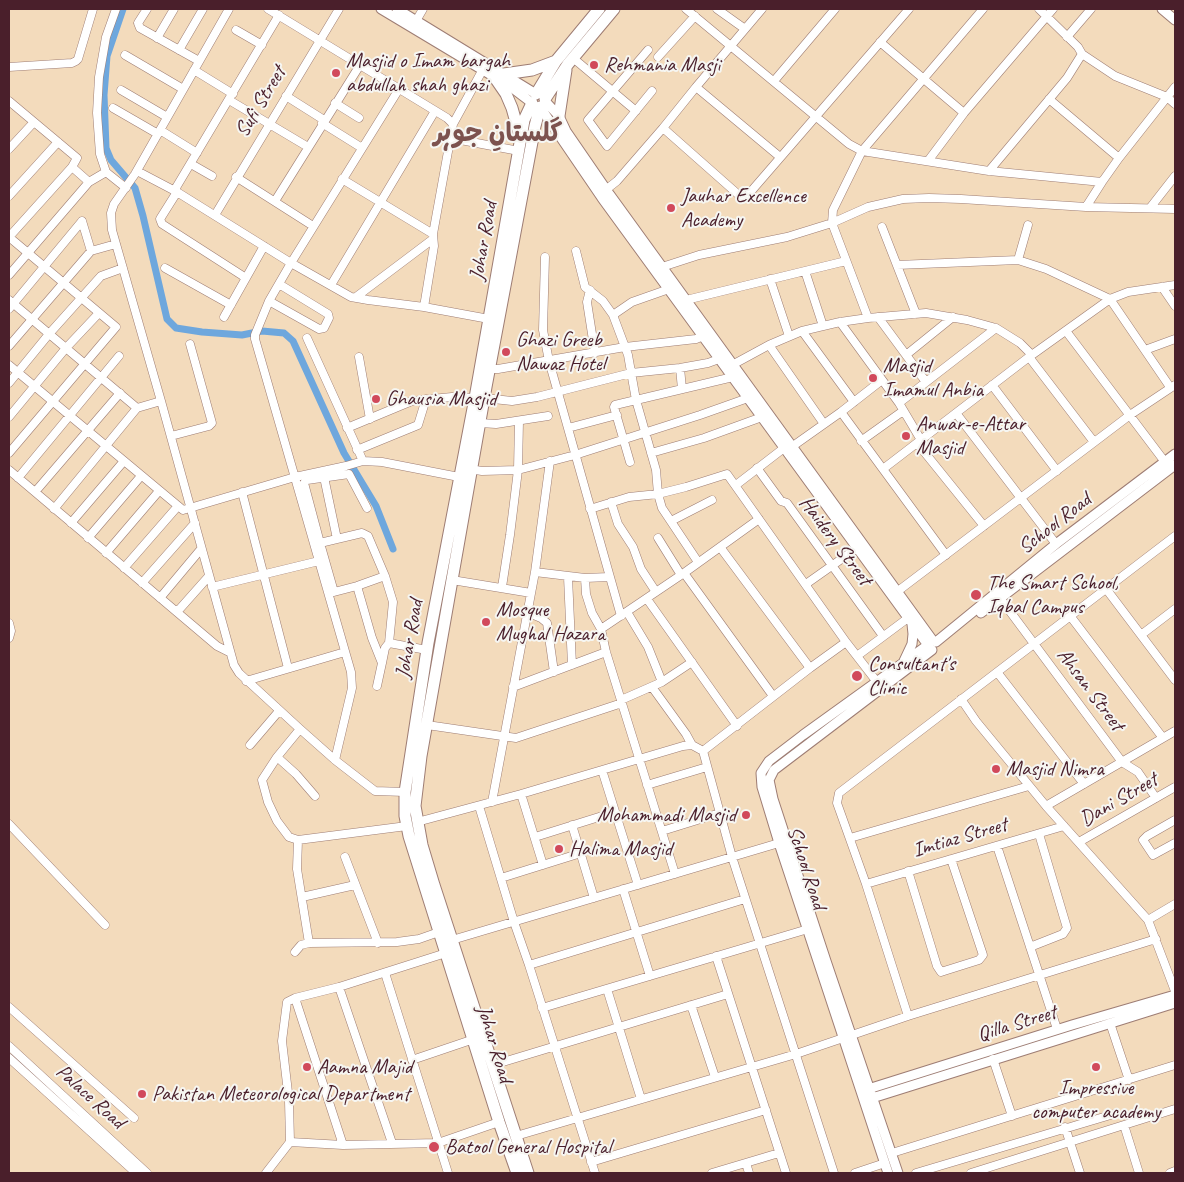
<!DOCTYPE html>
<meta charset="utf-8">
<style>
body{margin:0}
#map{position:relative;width:1184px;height:1182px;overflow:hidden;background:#f3dbbc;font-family:Caveat,sans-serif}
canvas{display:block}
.frame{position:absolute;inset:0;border:10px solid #4a1f2b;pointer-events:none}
</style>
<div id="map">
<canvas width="1184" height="1182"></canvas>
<div class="frame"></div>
</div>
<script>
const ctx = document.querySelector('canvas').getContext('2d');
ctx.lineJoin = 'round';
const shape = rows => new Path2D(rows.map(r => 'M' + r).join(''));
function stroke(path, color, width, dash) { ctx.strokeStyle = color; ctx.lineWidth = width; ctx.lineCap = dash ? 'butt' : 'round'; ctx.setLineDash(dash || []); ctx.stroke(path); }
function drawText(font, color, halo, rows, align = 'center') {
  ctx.font = font + ' Caveat,"Playpen Sans Arabic",sans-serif'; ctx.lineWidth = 4; ctx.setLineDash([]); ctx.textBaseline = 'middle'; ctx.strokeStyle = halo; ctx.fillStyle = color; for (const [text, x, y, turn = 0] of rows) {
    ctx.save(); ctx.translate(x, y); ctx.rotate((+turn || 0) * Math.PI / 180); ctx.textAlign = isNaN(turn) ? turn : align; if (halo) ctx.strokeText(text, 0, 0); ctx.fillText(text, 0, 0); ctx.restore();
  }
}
stroke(shape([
 [123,9,107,56,104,95,106,148,111,160,135,188,143,216,167,319,176,328,202,332,242,335,262,331,284,333,293,341,344,453,376,506,393,549]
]), '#6ea7dd', 7);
const minor = shape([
 [147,9,138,23,140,28,199,61],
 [229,9,135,174,114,204,111,213,112,230,161,401,234,665,239,673,300,729,335,760,375,791,405,792],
 [268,9,447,118,453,124],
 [686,9,849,144,862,151,989,171,1102,182,1119,158,1175,87],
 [717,9,745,29],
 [416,21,423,9],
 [236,30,262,45],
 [1067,37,1091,9],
 [157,38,174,9],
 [880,42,964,113],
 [179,50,203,9],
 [648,50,588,120,607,146,652,91],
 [1082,54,1115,76,1167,97,1175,104],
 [125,55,183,89],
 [658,57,695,16],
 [573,58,636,111],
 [9,67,72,63,76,61,78,59,93,9],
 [194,70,233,94],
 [774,81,835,9],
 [696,87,780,157],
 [121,90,167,117],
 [286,96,324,120],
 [1049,99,1119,158],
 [229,100,308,147],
 [9,101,77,158,72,167,89,182,106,172,126,188],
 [335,103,359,118],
 [113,108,158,134],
 [322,123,362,148],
 [663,128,741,197,747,196,909,9],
 [160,130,197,153],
 [450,138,519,151],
 [9,149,34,122],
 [928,161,964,113,1053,9],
 [191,164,212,176],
 [137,171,177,192,291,263,351,297,368,300,424,307,489,319],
 [989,171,1067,78,1082,54,1078,47,1039,9],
 [106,172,100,154,97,113,99,77,106,37,116,9],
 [236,177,313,226],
 [342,179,433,234],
 [174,191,279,15],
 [177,192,160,219,162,224,246,278],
 [603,192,617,181,663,128,696,87,762,9],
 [9,196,58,142],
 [275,201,360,65],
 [1086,207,1175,209],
 [1150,208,1175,176],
 [215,215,339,9],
 [82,221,91,251],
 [882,227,916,314],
 [9,237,116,327,9,453],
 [9,237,72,167],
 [576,251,585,287,603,301,613,315,628,355,636,400,656,470,658,494,662,508,698,562],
 [545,257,543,330,549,361,621,616],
 [1018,260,1028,225],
 [897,265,1018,260,1046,269,1110,299,1170,387],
 [662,267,699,255,787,237,832,223,868,207,903,199,929,198,961,199,1086,207,1102,182],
 [165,268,231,305],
 [805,271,823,326],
 [9,275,89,182],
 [770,279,789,336],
 [331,285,435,111],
 [1162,287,1175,306],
 [590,290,587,302,595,353],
 [356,297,433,239],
 [9,300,137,408],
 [686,300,846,261],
 [269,301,319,329,324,328,329,318,328,314,279,284],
 [424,307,434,246,433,234,453,124,482,71],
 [9,309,82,221],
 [613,315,632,302,669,289],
 [224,317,264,246],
 [878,317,926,382],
 [868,318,832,223,833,210,862,151,983,9],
 [840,322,899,403,921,440],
 [802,331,854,402],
 [1066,331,1165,462],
 [307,338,363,461],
 [769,345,824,424],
 [9,346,91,251,116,244],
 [1145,350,1175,339],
 [906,355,953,317],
 [359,357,370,419],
 [1029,357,1094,442],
 [734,364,769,345,802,331,840,322,868,318,926,313,967,320,996,328,1020,343,1032,355],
 [9,365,183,510,295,477,346,466,363,461,382,462,459,477],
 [680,368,682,389],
 [490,369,498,369,625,347,696,339,708,334],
 [9,383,49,334,101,276,123,268],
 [992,385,1057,471],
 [484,398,512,401,537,397,631,373,680,368,708,363,719,359],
 [899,403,996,328],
 [841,412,946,555],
 [956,413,1056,544],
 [9,417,66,348,99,313],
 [480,423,496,424,548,416],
 [347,428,412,401,452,397,475,398],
 [568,428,617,415],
 [171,436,209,426,212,423,190,344],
 [861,441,903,411],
 [917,443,984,526],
 [793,446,841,412,882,380],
 [357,450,418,425,426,399],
 [651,453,704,438,762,417],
 [630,462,614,407,615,405,733,377],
 [757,468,781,501,787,503,883,636],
 [469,469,482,471,518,470,575,455,700,415,748,398],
 [883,469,1029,357,1110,299,1128,292,1175,285],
 [9,470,217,646,229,652],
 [324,477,337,539],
 [18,478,119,356],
 [736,485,784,448],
 [35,492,120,393],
 [242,492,288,668],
 [611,502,618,524,633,547,641,569,656,592],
 [54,509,137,408,161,401],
 [590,509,629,497,658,494,686,487,727,474,846,642,877,682],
 [671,521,712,500],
 [71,523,124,461],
 [88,538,141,476],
 [658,538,681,575],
 [320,543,304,483,307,480,349,474,367,508],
 [720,547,810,668],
 [106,553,159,491],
 [124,568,178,506],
 [535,572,585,578,609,577],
 [684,573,773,696],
 [568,577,572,665],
 [585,578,586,594,592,613,601,629,606,652,675,874],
 [452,580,531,593],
 [142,583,195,523],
 [806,584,857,548],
 [357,586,372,638,382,663,377,686],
 [212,587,319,561],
 [502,587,510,535,518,470,519,421],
 [1107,590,1175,680],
 [898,591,1130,415,1175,385],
 [160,598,201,549],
 [1000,598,1122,762,1138,772,1156,798],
 [647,599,737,726],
 [177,612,209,576],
 [527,612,541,618,547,623,554,672],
 [627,612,648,647,662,682],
 [1071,617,1163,738],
 [9,623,11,631,9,638],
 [601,629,684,573,759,519],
 [1141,635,1175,609],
 [389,643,427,650],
 [857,656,908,618],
 [382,663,385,648,389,643,393,602,385,576,368,536,362,533,320,543,334,592,357,586,385,576],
 [997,672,1084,784],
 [246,681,345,652],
 [513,687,606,652],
 [652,687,686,734,692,745],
 [961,699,976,721,1046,806,1148,920,1175,991],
 [621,700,662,682,692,662],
 [427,725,516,738,622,703],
 [300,729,277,757,262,780,268,802,277,821,289,837,298,840,407,826],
 [250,745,279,711],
 [703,751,810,668,846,642],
 [277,757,296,774,315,796],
 [335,760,352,688,351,672,255,339,255,335,269,301,291,263,399,89],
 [602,770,638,885],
 [647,785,707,767],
 [521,794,543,865],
 [492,802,535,572,550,461],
 [479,806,514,922,529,965,595,1173],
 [1046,806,1175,731],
 [1175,820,1147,836,1143,840,1153,855,1175,843],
 [417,822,521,794,683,746,692,745,703,751,732,857,834,1173],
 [9,824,105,925],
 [572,825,594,898],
 [662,831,720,813],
 [535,837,615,812],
 [850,838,1029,786],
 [298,840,297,869,309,943],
 [1079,842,1175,787],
 [997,846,1057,1029],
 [345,857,378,943],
 [908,871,937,966,941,972,944,971,979,960,983,955,951,859],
 [501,878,581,853],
 [866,884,1064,826],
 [623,889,650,976],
 [302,897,355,885],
 [1148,920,1175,904],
 [452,940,779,843],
 [1030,947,1063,934,1067,928,1039,834],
 [295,952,301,945,309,943,397,942,419,939,439,932],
 [716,956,786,1173],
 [529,965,745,899],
 [385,973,448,1173],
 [339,987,392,1143],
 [607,989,641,1099],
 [295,998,343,1145],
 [691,1005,715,1077],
 [9,1007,134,1118],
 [542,1008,808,929],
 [908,1016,866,884,837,803,839,793,1175,536],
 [1110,1023,1129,1080],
 [9,1046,147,1173],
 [9,1058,136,1173],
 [993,1059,1012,1116],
 [412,1060,474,1039],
 [493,1065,728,994],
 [1124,1125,1139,1173],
 [1065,1127,1080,1173],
 [516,1136,796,1054,908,1016,1156,939],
 [290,1142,343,1145,438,1143,499,1122],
 [892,1153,1175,1065],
 [591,1162,766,1110],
 [746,1163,749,1173],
 [266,1173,290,1142,289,1101,282,1041,287,1002,295,998,339,987,446,953],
 [712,1173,779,1153],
 [855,1173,885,1163],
 [916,1173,1114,1114],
 [971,1173,1175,1109],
 [1170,1173,1175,1171]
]);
const tertiary = shape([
 [381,9,511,87,532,103],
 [397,9,536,94],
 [1162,9,1175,20],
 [545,101,559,116,566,131,610,195,933,641],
 [540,107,602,198,928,645,803,735,769,761,761,773,762,787,779,843,888,1173],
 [981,613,1175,465],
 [936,642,1056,544,1175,454],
 [904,661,912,644,913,634,912,624],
 [865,1090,1072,1025,1175,995],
 [869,1099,1175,1003],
 [898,1173,826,961,773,799,769,780,774,770,932,650]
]);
const primary = shape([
 [504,74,532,70,556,61],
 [495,78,506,94,512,108,519,133],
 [536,94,556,61,599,9],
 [545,99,568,64,614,9],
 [559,116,566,70],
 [517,1173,499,1122,409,836,405,816,405,792,428,643,475,398,524,120,532,103],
 [528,1173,434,885,422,845,415,806,421,756,486,387,535,126,540,107]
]);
stroke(minor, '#9e7d74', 9);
stroke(tertiary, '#9e7d74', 11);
stroke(primary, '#9e7d74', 13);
stroke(minor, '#fff', 8);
stroke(tertiary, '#fff', 9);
stroke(primary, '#fff', 11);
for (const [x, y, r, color] of [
 [594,65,5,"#d1495b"],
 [336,73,5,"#d1495b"],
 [671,208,5,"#d1495b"],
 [506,352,5,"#d1495b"],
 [873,378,5,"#d1495b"],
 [376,399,5,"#d1495b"],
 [906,436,5,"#d1495b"],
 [976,595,6,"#d1495b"],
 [486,622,5,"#d1495b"],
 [857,676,6,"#d1495b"],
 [996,769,5,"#d1495b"],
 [746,815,5,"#d1495b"],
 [559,849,5,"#d1495b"],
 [307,1067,5,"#d1495b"],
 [1096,1067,5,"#d1495b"],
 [142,1094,5,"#d1495b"],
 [434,1147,6,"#d1495b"]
]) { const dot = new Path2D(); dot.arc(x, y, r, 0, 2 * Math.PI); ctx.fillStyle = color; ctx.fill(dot); stroke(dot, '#f6f6f2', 2); }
drawText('21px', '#4a1f2b', '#f6f6f2', [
 ["Masjid o Imam bargah",346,61],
 ["abdullah shah ghazi",346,85],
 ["Rehmania Masji",604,65],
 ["Jauhar Excellence",681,196],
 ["Academy",681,220],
 ["Ghazi Greeb",516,340],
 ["Nawaz Hotel",516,364],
 ["Masjid",883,366],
 ["Imamul Anbia",883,390],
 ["Ghausia Masjid",386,399],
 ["Anwar-e-Attar",916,424],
 ["Masjid",916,448],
 ["The Smart School,",987,583],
 ["Iqbal Campus",987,607],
 ["Mosque",496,610],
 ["Mughal Hazara",496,634],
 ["Consultant's",868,664],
 ["Clinic",868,688],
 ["Masjid Nimra",1006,769],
 ["Mohammadi Masjid",736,815,"right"],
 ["Halima Masjid",569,849],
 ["Aamna Majid",317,1067],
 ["Impressive",1096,1088,"center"],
 ["computer academy",1096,1112,"center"],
 ["Pakistan Meteorological Department",152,1094],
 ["Batool General Hospital",445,1147]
], 'left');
drawText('21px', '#4a1f2b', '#f6f6f2', [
 ["Sufi Street",261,102,-59],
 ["Johar Road",484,241,-80],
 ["School Road",1055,524,-38],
 ["Haidery Street",835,541,53],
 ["Johar Road",410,639,-80],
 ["Ahsan Street",1090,690,53],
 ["Dani Street",1119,800,-30],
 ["Imtiaz Street",960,838,-16],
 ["School Road",806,868,72],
 ["Qilla Street",1017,1024,-17],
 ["Johar Road",494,1044,73],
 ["Palace Road",90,1097,42]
]);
drawText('bold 26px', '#7d534f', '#f6f6f2', [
 ["گلستانِ جوہر",498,134]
]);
</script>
